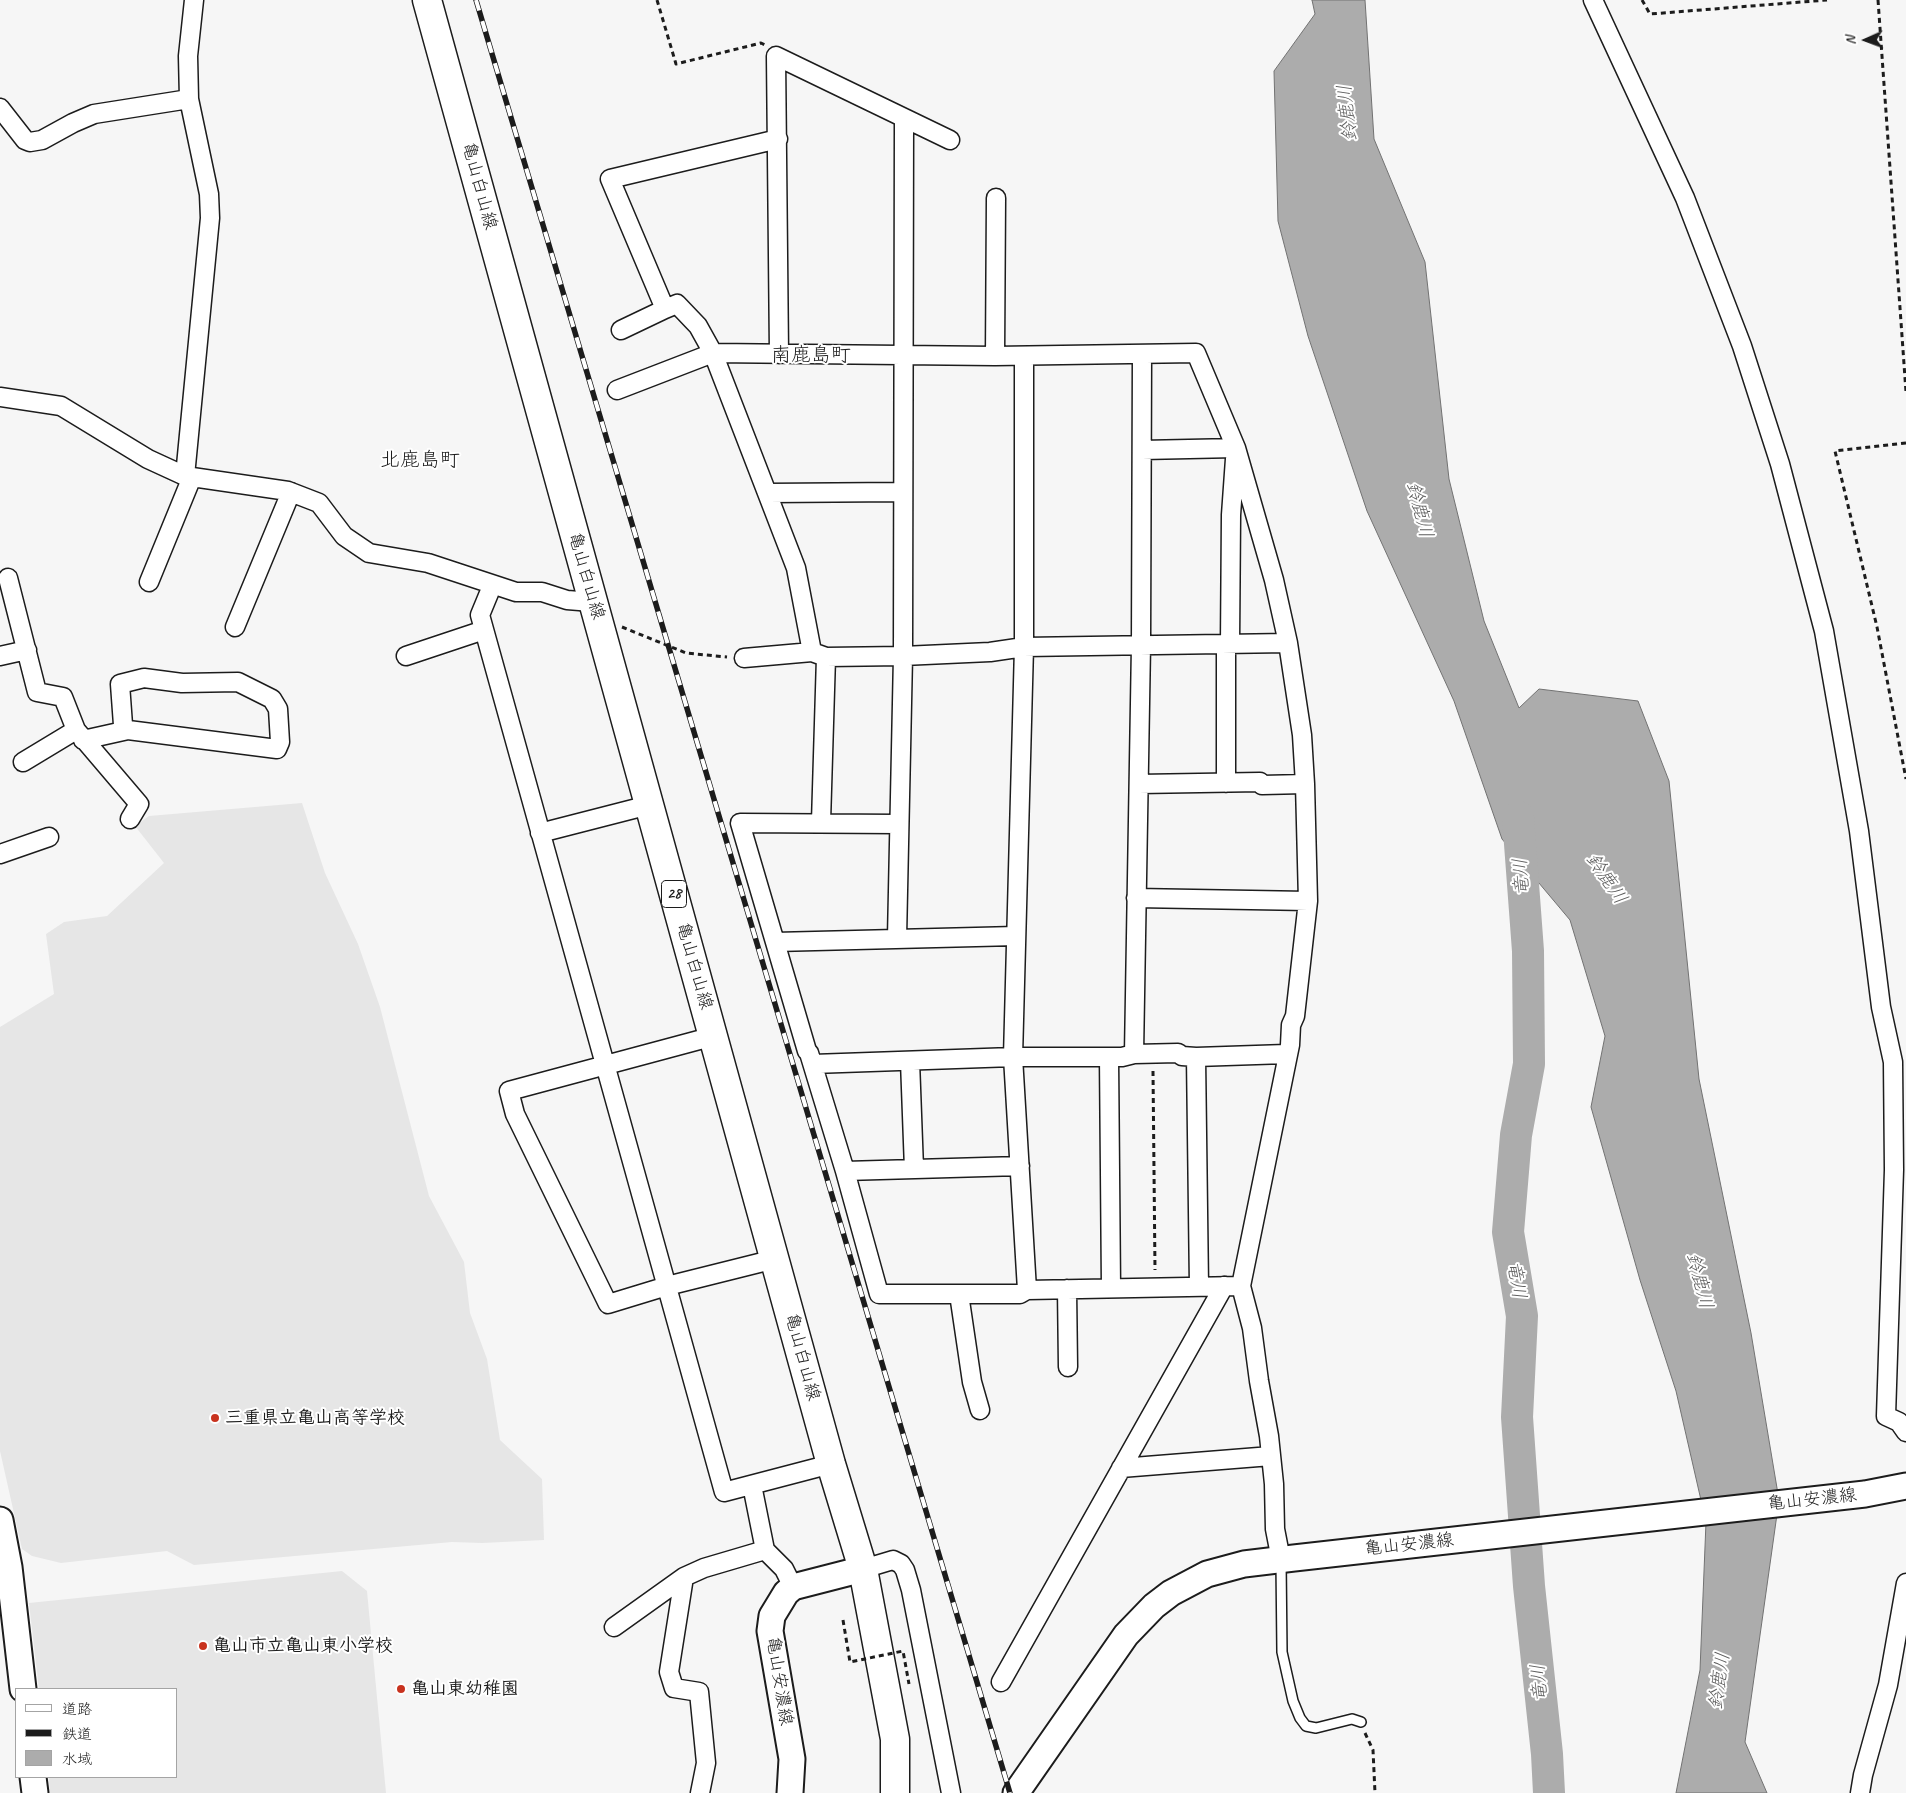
<!DOCTYPE html>
<meta charset="utf-8">
<style>
body{margin:0}
#map{position:relative;width:1906px;height:1793px;overflow:hidden;background:#f6f6f6;font-family:Caveat,"Klee One",sans-serif}
canvas{display:block}
.legend{position:absolute;left:15px;top:1688px;width:162px;height:90px;box-sizing:border-box;background:#fff;border:1px solid #a4a4a4;margin:0;padding:6px 9px;list-style:none;font-size:15px;color:#1c1c1c}
.legend li{display:flex;align-items:center;gap:10px;height:25px}
.legend b{width:25px;border:1px solid #a4a4a4}
.north{position:absolute;left:1841px;top:15px;width:50px;height:50px;-webkit-text-stroke:4px #fff;paint-order:stroke;rotate:268deg;font-size:14px;font-weight:700;line-height:20px;text-align:center;color:#1c1c1c}
.north::after{content:'';display:block;margin:auto;width:18px;height:22px;background:#1c1c1c;clip-path:polygon(50% 0,100% 100%,50% 72%,0 100%)}
</style>
<div id="map">
<canvas width="1906" height="1793"></canvas>
<ul class="legend">
<li><b style="height:6px;background:#fff"></b>道路</li>
<li><b style="height:6px;background:#1c1c1c"></b>鉄道</li>
<li><b style="height:14px;background:#acacac"></b>水域</li>
</ul>
<div class="north">N</div>
</div>
<script>
const ctx = document.querySelector('canvas').getContext('2d');
ctx.lineJoin = 'round';
function paint(path, color) { ctx.fillStyle = color; ctx.fill(path, 'evenodd'); }
const shape = rows => new Path2D(rows.map(r => 'M' + r).join(''));
function stroke(path, color, width, dash) { ctx.strokeStyle = color; ctx.lineWidth = width; ctx.lineCap = dash ? 'butt' : 'round'; ctx.setLineDash(dash || []); ctx.stroke(path); }
function drawText(font, color, halo, rows, align = 'center') {
  ctx.font = font + ' Caveat,"Klee One",sans-serif'; ctx.lineWidth = 4; ctx.setLineDash([]); ctx.textBaseline = 'middle'; ctx.strokeStyle = halo; ctx.fillStyle = color; for (const [text, x, y, turn = 0] of rows) {
    ctx.save(); ctx.translate(x, y); ctx.rotate((+turn || 0) * Math.PI / 180); ctx.textAlign = isNaN(turn) ? turn : align; if (halo) ctx.strokeText(text, 0, 0); ctx.fillText(text, 0, 0); ctx.restore();
  }
}
paint(shape([
 [302,803,325,873,358,944,380,1007,429,1196,464,1262,470,1313,487,1359,500,1440,542,1479,544,1540,482,1543,452,1542,194,1565,167,1551,61,1563,32,1556,22,1549,0,1451,0,1027,54,994,46,934,64,922,107,916,164,863,135,826,149,816],
 [342,1571,367,1591,386,1793,50,1793,49,1777,176,1777,176,1689,39,1689,29,1603]
]), '#e6e6e6');
const water = shape([
 [1312,0,1365,0,1374,139,1425,262,1449,479,1484,621,1519,708,1539,689,1638,701,1669,781,1699,1079,1751,1333,1779,1500,1745,1742,1767,1793,1676,1793,1700,1670,1706,1522,1676,1391,1640,1280,1591,1107,1605,1036,1570,920,1502,839,1454,701,1367,511,1308,336,1278,221,1274,71,1315,14,1312,0]
]);
paint(water, '#acacac');
stroke(water, '#727272', 1);
stroke(shape([
 [1518,817,1528,951,1529,1064,1516,1135,1508,1232,1522,1316,1517,1417,1529,1586,1547,1754,1549,1793]
]), '#acacac', 32);
const lane = shape([
 [1281,1562,1282,1652,1293,1701,1300,1718,1306,1726,1316,1728,1352,1719,1361,1722]
]);
const street = shape([
 [1593,0,1685,198,1742,346,1780,464,1824,631,1859,831,1881,1007,1893,1062,1894,1170,1886,1416,1899,1422,1906,1432],
 [0,108,25,140,30,142,42,140,73,123,94,114,189,99],
 [778,139,610,179,665,309,677,304,698,326,713,353,796,568,812,652],
 [621,330,665,309],
 [779,354,776,56,950,140],
 [995,356,996,198],
 [1024,356,1024,647,1013,1057,1027,1290],
 [617,390,713,353,995,356,1196,353,1236,448,1274,580,1288,643,1302,735,1305,784,1308,901,1295,1016,1291,1025,1290,1045,1241,1286,1252,1328,1259,1381,1269,1436,1274,1484,1275,1529,1281,1560],
 [0,397,61,406,148,459,185,476,288,491,319,503,344,536,369,553,428,563,516,592,542,592,567,600,592,602],
 [1142,450,1236,448],
 [185,476,210,218,209,194,189,99,188,56,194,0],
 [768,493,902,492],
 [8,578,37,692,63,697,76,730,139,804,130,819],
 [149,582,192,477],
 [492,586,480,615,724,1492,831,1464],
 [235,627,291,492],
 [1230,644,1231,515,1235,459],
 [0,656,27,650],
 [406,656,484,630],
 [744,658,812,652,826,657,903,656,990,652,1024,647,1288,643],
 [83,740,128,730,277,749,280,742,278,709,272,699,238,682,182,683,144,678,120,684,123,725,128,730],
 [23,762,76,730],
 [1226,783,1226,644],
 [1139,784,1260,782,1262,785,1305,784],
 [821,822,826,657],
 [898,824,740,823,807,1051,809,1053,845,1171,879,1294,1020,1294,1027,1290,1241,1286],
 [540,833,649,805],
 [0,854,49,837],
 [1136,898,1308,901],
 [897,938,903,656,904,119],
 [775,942,1016,936],
 [714,1036,509,1091,515,1114,608,1304,667,1286,775,1259],
 [1134,1054,1141,645,1142,354],
 [1109,1057,1111,1288],
 [1196,1057,1199,1287],
 [910,1061,914,1169],
 [813,1064,1013,1057,1122,1057,1134,1054,1178,1053,1182,1056,1196,1057,1286,1054],
 [845,1171,1020,1166],
 [1067,1289,1068,1367],
 [959,1294,972,1382,980,1410],
 [1121,1468,1271,1456],
 [752,1485,765,1550],
 [863,1569,893,1560,901,1564,905,1570,911,1590,951,1793],
 [684,1577,669,1672,674,1688,699,1692,706,1763,700,1793],
 [614,1627,684,1577,704,1568,765,1550,784,1569,793,1587],
 [1001,1682,1224,1286],
 [1860,1793,1863,1775,1888,1685,1906,1583]
]);
const secondary = shape([
 [0,1520,9,1567,23,1689],
 [33,1777,35,1793],
 [790,1793,792,1759,770,1631,772,1616,786,1593,793,1587,863,1569],
 [1016,1793,1126,1635,1154,1606,1171,1593,1207,1574,1244,1564,1294,1558,1865,1494,1906,1486]
]);
const primary = shape([
 [427,0,831,1464,863,1569,895,1739,895,1793]
]);
stroke(lane, '#1c1c1c', 12);
stroke(street, '#1c1c1c', 21);
stroke(secondary, '#1c1c1c', 29);
stroke(primary, '#1c1c1c', 31);
stroke(shape([
 [657,0,676,64,761,43,765,45],
 [1642,0,1650,14,1827,0],
 [1878,0,1906,392],
 [1906,443,1835,451,1877,627,1906,779],
 [622,627,686,653,727,657],
 [1153,1071,1155,1270],
 [1365,1733,1373,1750,1375,1793]
]), '#1c1c1c', 3, [5, 4]);
stroke(lane, '#fff', 9);
stroke(street, '#fff', 18);
stroke(secondary, '#fff', 25);
stroke(primary, '#fff', 28);
const rail = shape([
 [476,0,1010,1793]
]);
stroke(rail, '#1c1c1c', 5.5);
stroke(rail, '#fff', 4, [11]);
stroke(shape([
 [843,1620,850,1662,903,1651,909,1684]
]), '#1c1c1c', 3, [5, 4]);
for (const [x, y, r, color] of [
 [215,1418,5,"#c8321e"],
 [203,1646,5,"#c8321e"],
 [401,1689,5,"#c8321e"]
]) { const dot = new Path2D(); dot.arc(x, y, r, 0, 2 * Math.PI); ctx.fillStyle = color; ctx.fill(dot); stroke(dot, '#fff', 2); }
for (const [x, y, w] of [
 [674,894,25]
]) { const box = new Path2D(); box.roundRect(x - w / 2, y - 13.5, w, 27, 4); ctx.fillStyle = '#fff'; ctx.fill(box); stroke(box, '#1c1c1c', 1); }
drawText('bold 16px', '#1c1c1c', null, [
 ["28",674,894]
]);
drawText('18px', '#1c1c1c', '#fff', [
 ["亀山白山線",479,186,75],
 ["亀山白山線",586,576,74],
 ["亀山白山線",694,966,74],
 ["亀山白山線",802,1357,75],
 ["亀山安濃線",1812,1500,-6],
 ["亀山安濃線",1409,1545,-6],
 ["亀山安濃線",779,1681,81]
]);
drawText('bold 18px', '#1c1c1c', '#fff', [
 ["三重県立亀山高等学校",225,1418],
 ["亀山市立亀山東小学校",213,1646],
 ["亀山東幼稚園",411,1689]
], 'left');
drawText('italic 19px', '#5d5d5d', '#fff', [
 ["鈴鹿川",1348,113,-96],
 ["鈴鹿川",1419,510,76],
 ["竜川",1522,877,-94],
 ["鈴鹿川",1606,879,56],
 ["竜川",1516,1280,81],
 ["鈴鹿川",1699,1281,76],
 ["鈴鹿川",1720,1681,-82],
 ["竜川",1540,1683,-95]
]);
drawText('20px', '#1c1c1c', '#fff', [
 ["南鹿島町",811,356],
 ["北鹿島町",420,461]
]);
</script>
